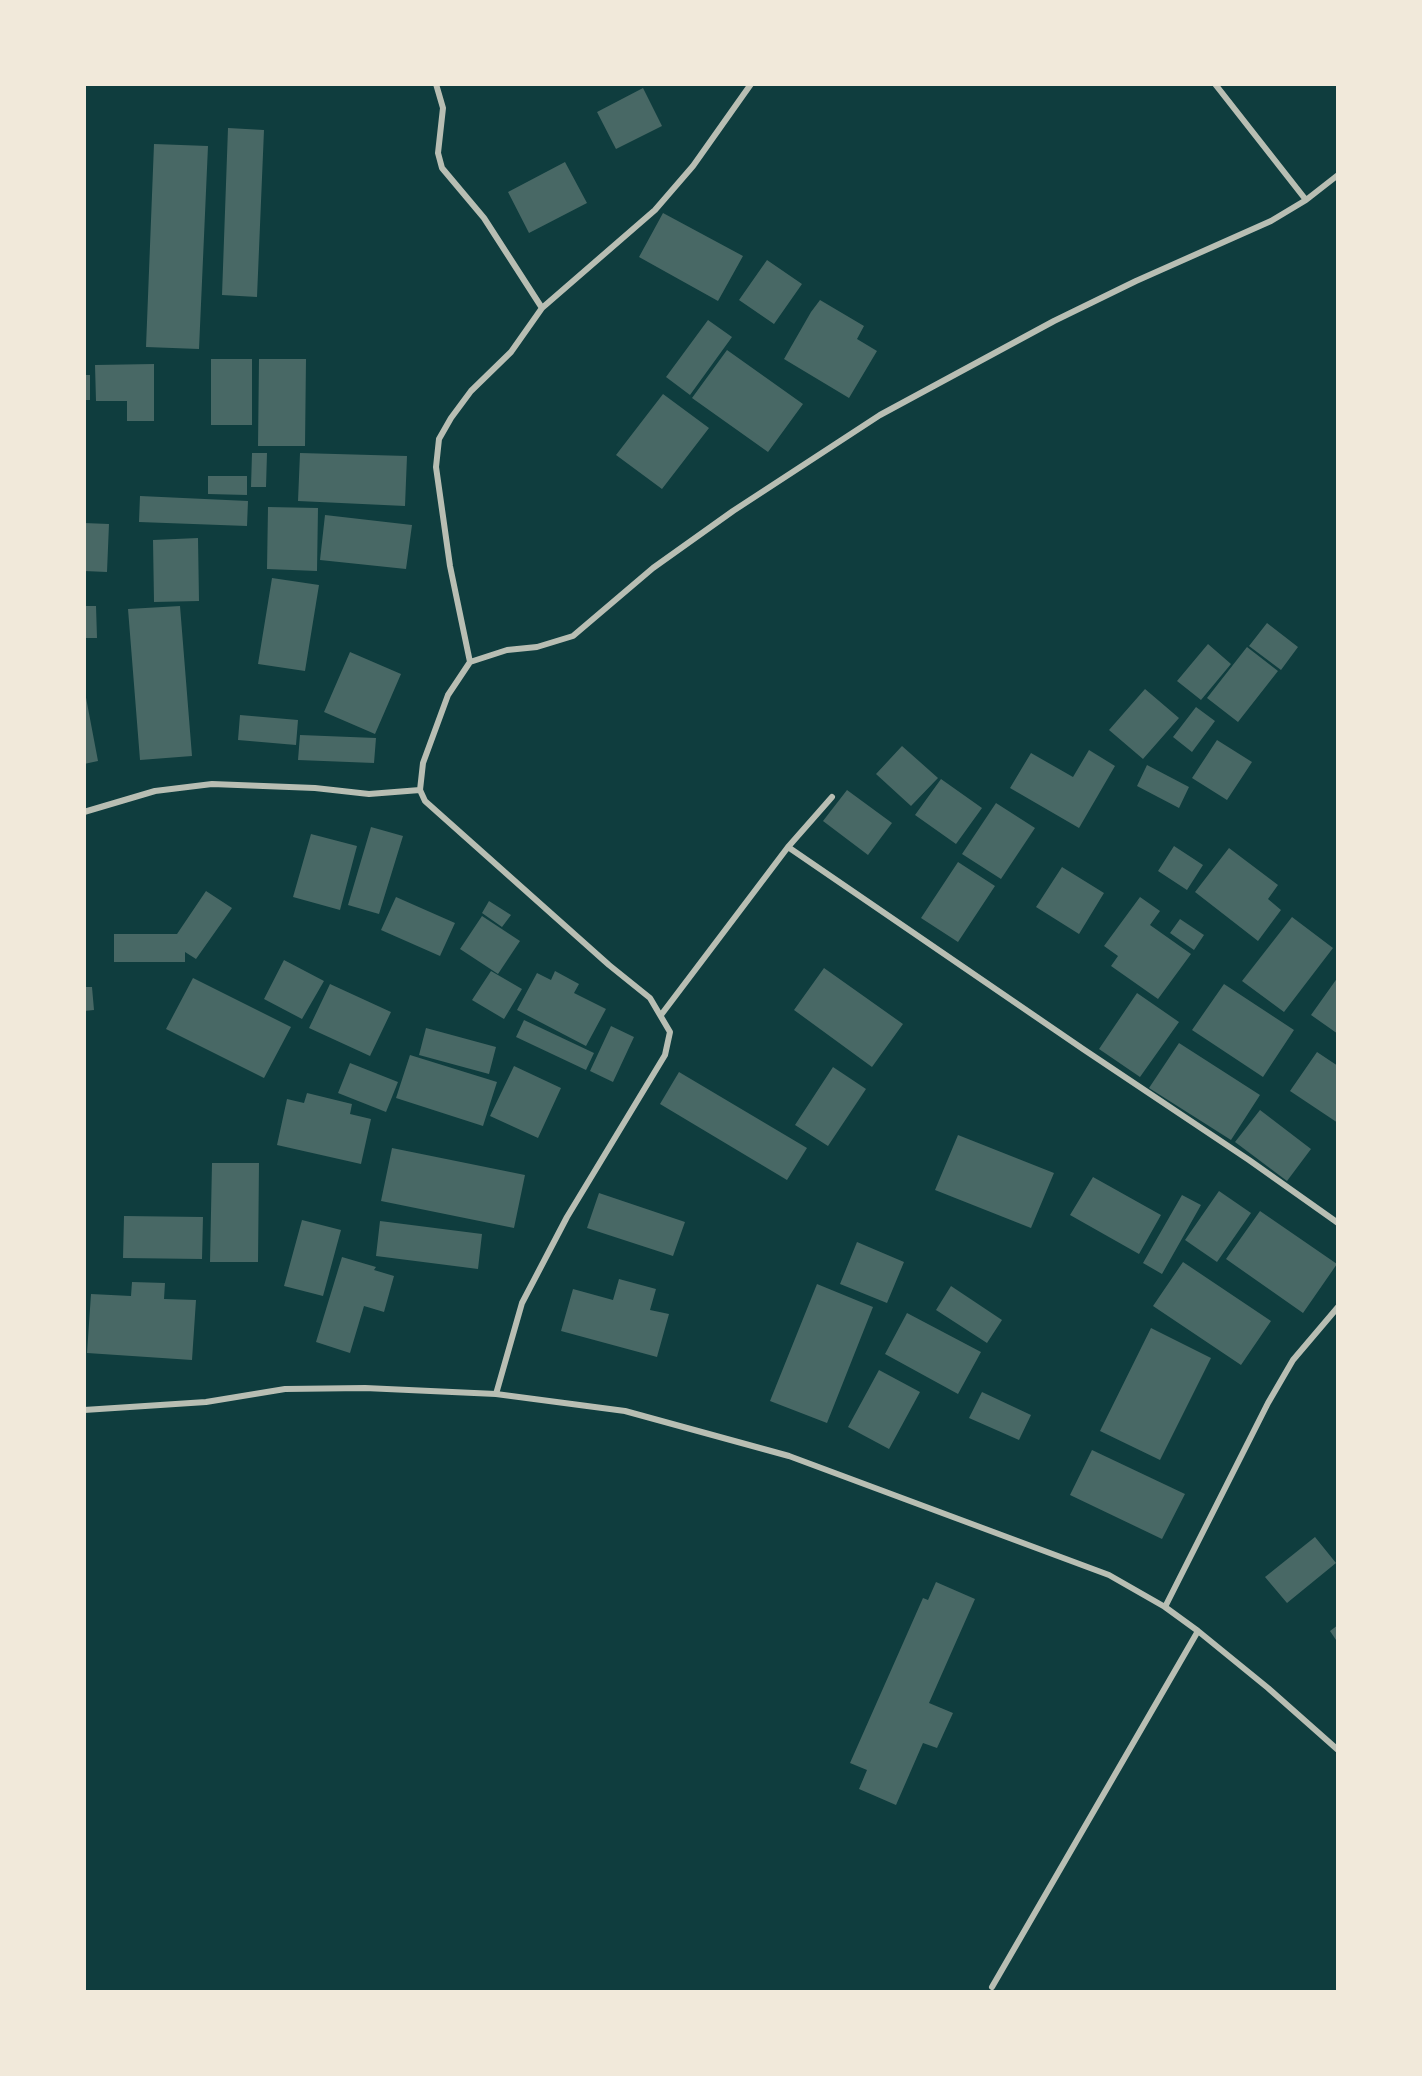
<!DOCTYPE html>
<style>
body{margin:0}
#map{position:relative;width:1422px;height:2076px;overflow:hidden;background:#0f3d3e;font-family:"Asap Condensed",sans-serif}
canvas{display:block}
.frame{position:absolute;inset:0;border:86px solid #f1e9da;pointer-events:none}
</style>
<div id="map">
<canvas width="1422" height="2076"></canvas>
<div class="frame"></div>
</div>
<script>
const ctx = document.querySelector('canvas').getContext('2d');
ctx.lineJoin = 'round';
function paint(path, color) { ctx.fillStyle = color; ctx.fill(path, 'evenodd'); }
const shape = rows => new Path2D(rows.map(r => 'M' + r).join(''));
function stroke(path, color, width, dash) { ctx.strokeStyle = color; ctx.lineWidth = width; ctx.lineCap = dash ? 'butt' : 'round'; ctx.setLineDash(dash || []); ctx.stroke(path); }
paint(shape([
 [643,88,662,126,616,149,597,112],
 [228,128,264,130,257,297,222,295],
 [154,144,208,146,199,349,146,347],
 [565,162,587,203,529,233,508,192],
 [663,213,743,256,718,301,639,257],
 [767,260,802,284,774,324,739,300],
 [820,300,864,326,857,339,877,351,849,398,784,359,811,312],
 [708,320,732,337,690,395,666,377],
 [727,350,803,404,768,452,692,398],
 [211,359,252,359,252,425,211,425],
 [259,359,306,359,305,446,258,446],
 [154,364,154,421,127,421,127,401,96,401,95,365],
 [84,375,90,375,90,400,84,400],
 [663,394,709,428,662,489,616,455],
 [252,453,267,453,266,487,251,487],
 [300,453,407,456,405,506,298,501],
 [208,476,247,476,247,495,208,494],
 [140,496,248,501,247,526,139,522],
 [268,507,318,508,317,571,267,569],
 [325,515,412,525,406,569,320,560],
 [84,523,109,524,107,572,84,571],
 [198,538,199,601,154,602,153,540],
 [272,578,319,585,305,671,258,664],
 [84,606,96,606,97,638,84,638],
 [180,606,192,756,140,760,128,609],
 [1267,623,1298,647,1281,670,1249,646],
 [1208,644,1231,664,1201,700,1177,681],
 [1247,647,1278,671,1238,722,1207,698],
 [350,652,401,674,375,734,324,712],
 [84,687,98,761,84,764],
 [1145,689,1179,718,1143,759,1109,730],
 [1196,707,1215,721,1192,752,1173,737],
 [240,715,298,720,296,745,238,740],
 [300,735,376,738,374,763,298,760],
 [1217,740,1252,762,1227,800,1192,778],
 [902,746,938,778,911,806,876,774],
 [1089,750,1115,766,1079,828,1010,788,1031,753,1073,777],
 [1147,765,1189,787,1179,808,1137,786],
 [941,779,982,808,956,844,915,815],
 [847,790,892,823,868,855,823,821],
 [996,803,1035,828,1001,879,962,854],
 [371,827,403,836,379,914,348,905],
 [311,834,357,846,340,910,293,897],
 [1174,846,1203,865,1187,890,1158,871],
 [1229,848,1278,885,1268,899,1281,910,1258,941,1195,892],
 [958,862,995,886,958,942,921,918],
 [1062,867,1104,893,1079,934,1036,907],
 [206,891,232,908,196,959,185,952,185,962,114,962,114,934,177,934],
 [396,897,455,923,440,956,381,930],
 [1140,897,1160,911,1150,925,1191,954,1158,999,1111,966,1118,956,1104,946],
 [489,901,511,915,502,927,482,913],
 [482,916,520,941,498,974,460,949],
 [1292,917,1333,948,1284,1012,1242,981],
 [1180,919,1204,935,1194,950,1170,933],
 [284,960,324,981,302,1019,264,999],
 [824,968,903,1024,872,1067,794,1010],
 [491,971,522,989,504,1019,472,1000],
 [555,971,579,984,574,993,606,1009,586,1046,517,1010,537,973,551,980],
 [1338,977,1338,1034,1311,1015],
 [193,978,291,1027,264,1078,166,1029],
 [330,984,391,1012,370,1056,309,1028],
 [1224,984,1294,1030,1263,1077,1192,1030],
 [84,987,92,987,94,1010,84,1011],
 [1137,993,1179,1022,1140,1077,1099,1049],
 [524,1020,594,1053,586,1070,516,1037],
 [611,1026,634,1037,613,1082,590,1071],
 [426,1028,496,1047,489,1074,419,1055],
 [1179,1043,1260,1095,1231,1140,1149,1088],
 [1317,1052,1338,1066,1338,1123,1290,1091],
 [410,1055,497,1082,483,1126,396,1098],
 [350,1063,398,1082,386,1112,338,1093],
 [514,1066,561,1088,538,1138,490,1116],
 [833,1067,866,1089,828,1146,795,1125],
 [679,1072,807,1148,787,1180,660,1104],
 [307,1093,352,1104,350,1114,371,1119,361,1164,277,1145,287,1099,304,1103],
 [1260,1110,1311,1149,1287,1181,1235,1142],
 [958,1135,1054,1173,1031,1228,935,1190],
 [392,1148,525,1175,514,1228,381,1201],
 [212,1163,259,1163,258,1262,210,1262],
 [1093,1177,1161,1215,1139,1254,1070,1215],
 [1219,1191,1251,1213,1217,1262,1185,1240],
 [599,1193,685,1222,673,1256,587,1228],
 [1182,1195,1201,1205,1162,1274,1143,1263],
 [1260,1211,1337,1264,1303,1313,1226,1259],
 [124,1216,203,1217,202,1259,123,1258],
 [302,1220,341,1230,323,1296,284,1286],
 [380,1221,482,1234,478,1269,376,1256],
 [857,1242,904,1262,887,1303,840,1284],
 [342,1257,376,1267,374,1270,394,1276,384,1312,364,1306,350,1353,316,1342],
 [1183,1262,1271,1321,1241,1365,1153,1306],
 [619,1279,656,1289,650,1310,669,1314,657,1357,561,1331,573,1289,613,1300],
 [132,1282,165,1283,164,1299,196,1300,192,1360,87,1353,91,1294,131,1296],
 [817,1284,873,1307,827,1423,770,1401],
 [951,1286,1002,1320,987,1343,936,1310],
 [907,1313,981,1352,958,1394,885,1354],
 [1151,1328,1211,1358,1160,1460,1100,1431],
 [879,1370,920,1392,889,1449,848,1427],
 [982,1392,1031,1415,1019,1440,969,1418],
 [1092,1450,1185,1494,1162,1539,1070,1495],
 [1315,1537,1336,1563,1287,1603,1265,1577],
 [936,1582,975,1599,929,1703,953,1713,937,1748,923,1743,896,1805,859,1789,867,1770,850,1763,923,1598,928,1600],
 [1338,1625,1338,1643,1330,1631]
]), '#486865');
stroke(shape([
 [436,84,443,108,438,153,442,168,484,218,542,308],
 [1215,84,1306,200],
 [1338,175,1306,200,1271,221,1136,281,1054,321,880,415,733,511,653,568,573,636,537,647,507,650,470,662,448,695,423,763,420,790,425,801,609,965,650,998,670,1032,665,1055,567,1217,522,1303,496,1394,625,1411,789,1456,1109,1575,1165,1607,1198,1631,1268,1688,1338,1750],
 [470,662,450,566,436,467,439,439,451,418,471,391,511,352,542,308,655,210,693,166,751,84],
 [84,812,155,791,212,784,315,788,369,794,420,790],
 [788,847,1083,1049,1249,1160,1338,1223],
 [661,1015,788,847,832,797],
 [84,1410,206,1402,285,1389,365,1388,496,1394],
 [1165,1607,1268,1403,1293,1360,1338,1307],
 [992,1987,1198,1631]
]), '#b8beb3', 6);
</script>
